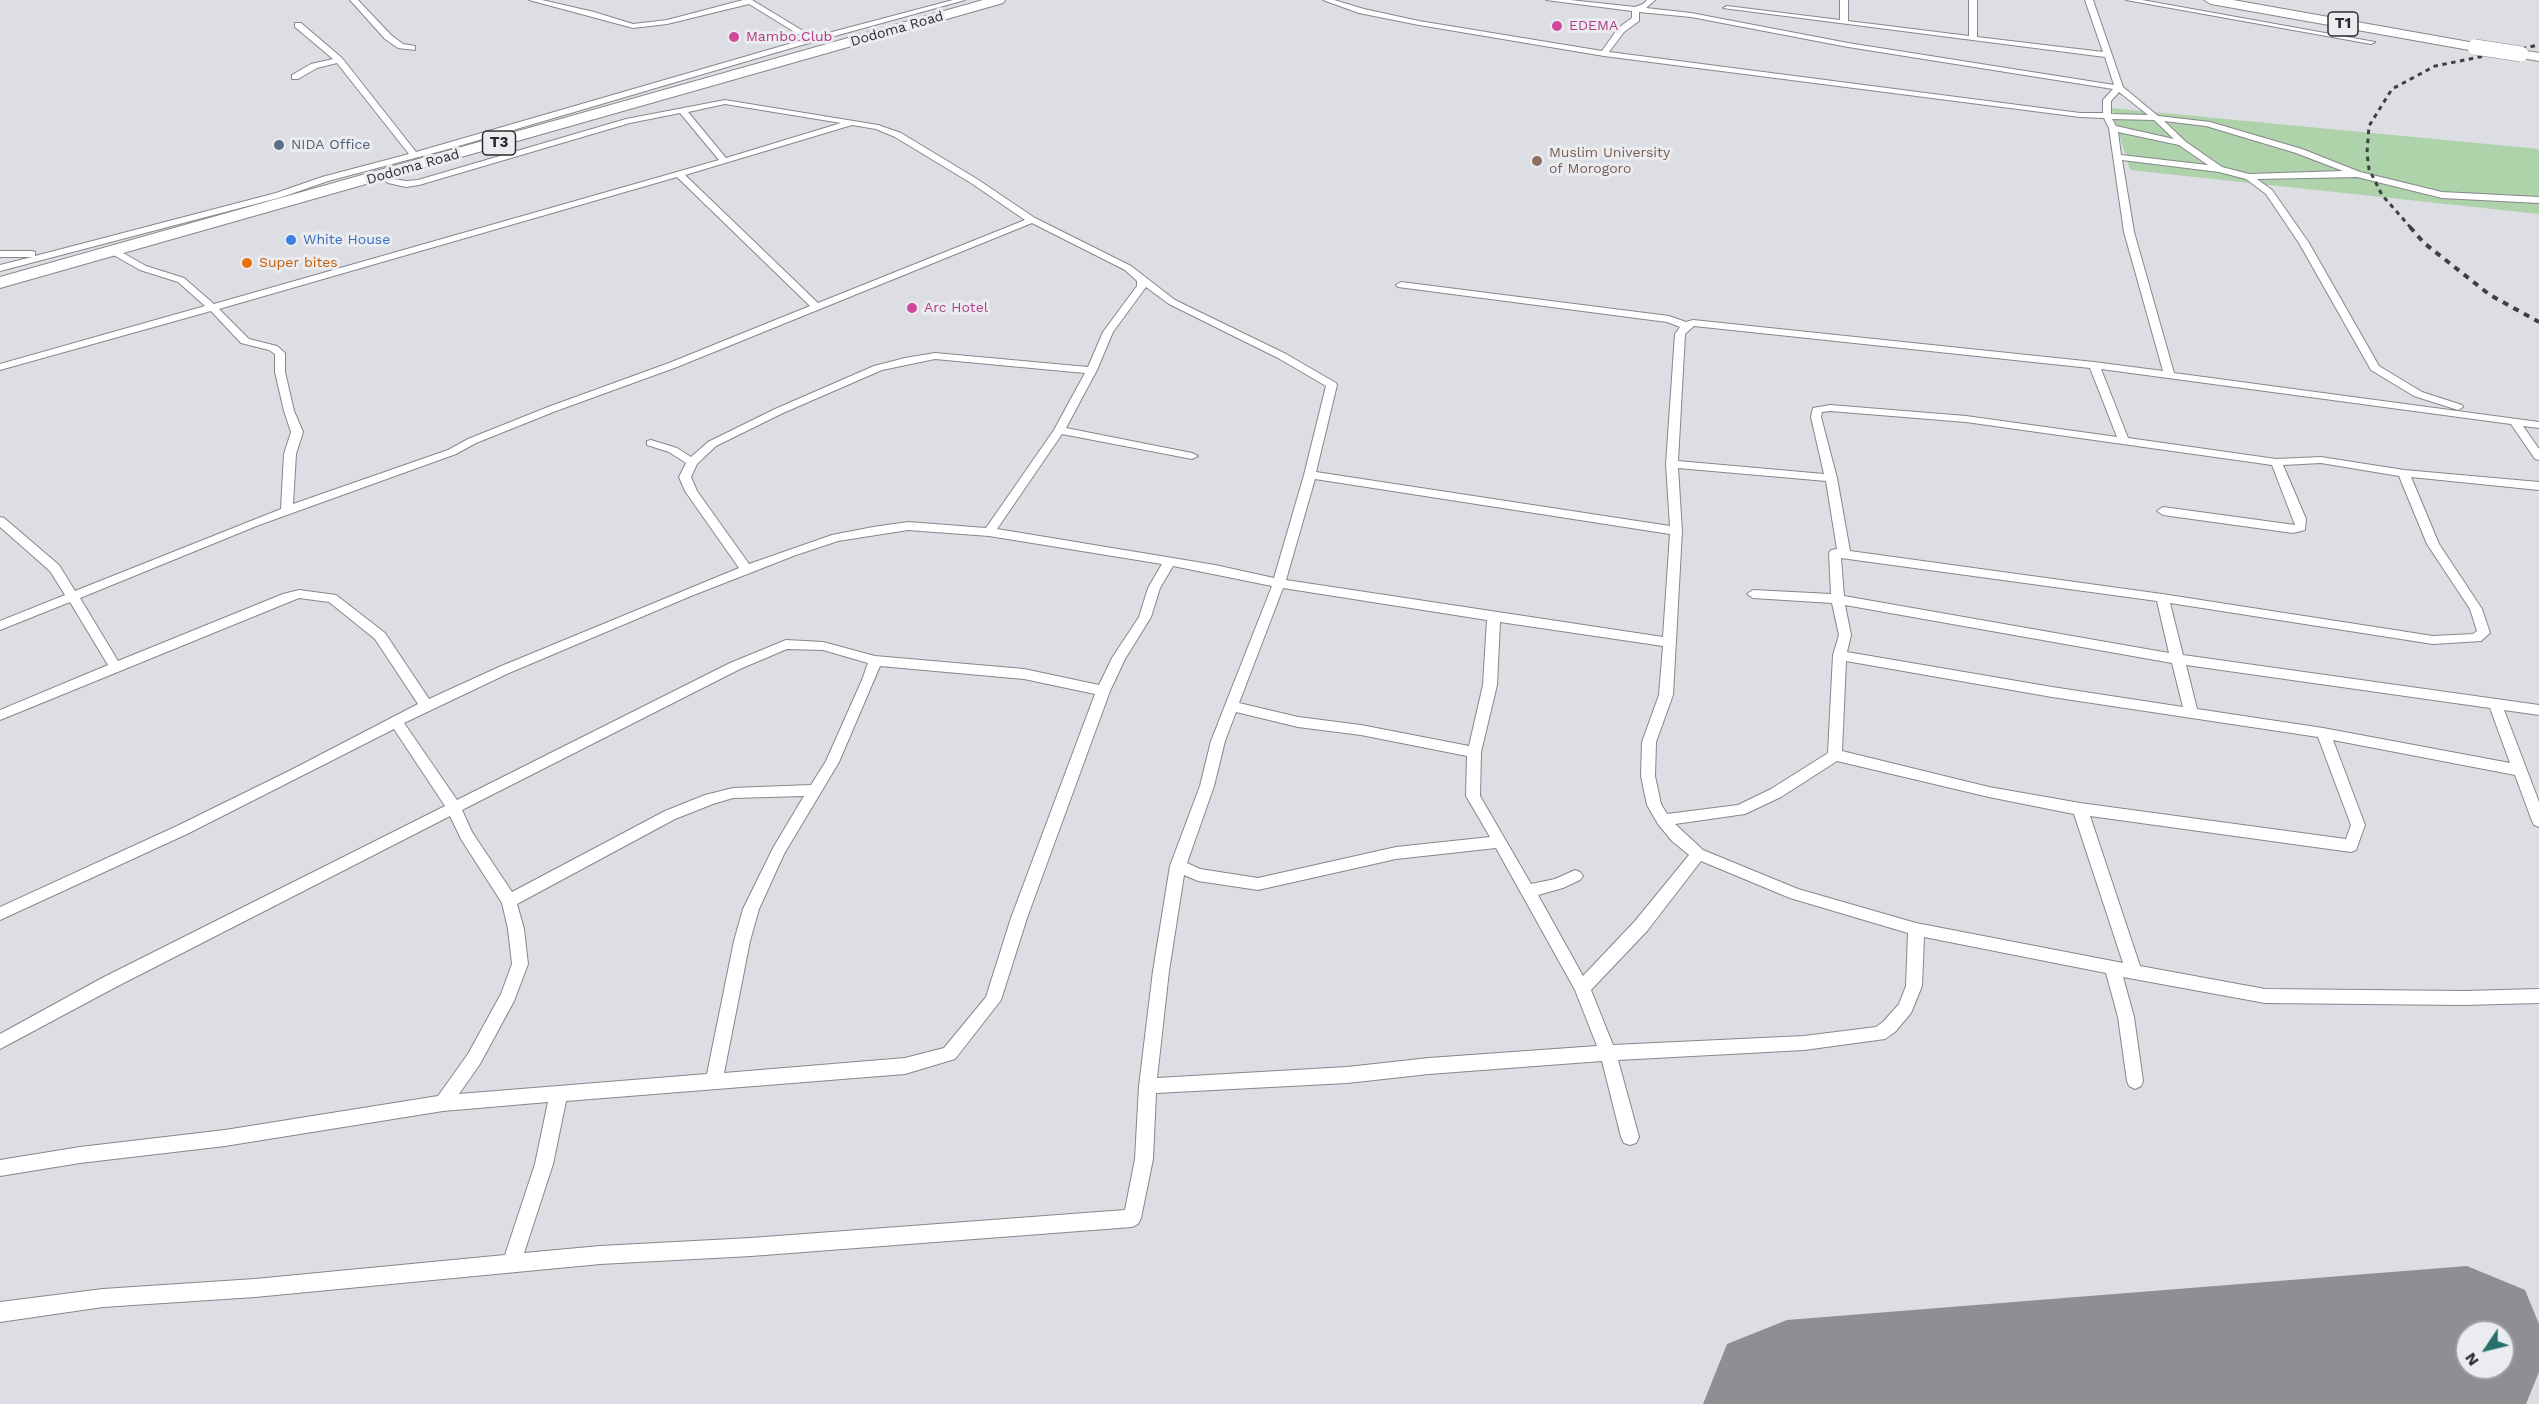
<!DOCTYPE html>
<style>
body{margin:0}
#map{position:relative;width:2539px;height:1404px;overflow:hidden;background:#dddee3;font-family:"Work Sans",sans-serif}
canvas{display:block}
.north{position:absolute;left:2455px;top:1320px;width:60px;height:60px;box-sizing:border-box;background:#ebecf0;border:2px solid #9e9fa2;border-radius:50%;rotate:235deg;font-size:16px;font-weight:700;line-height:24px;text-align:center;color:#2b2b2d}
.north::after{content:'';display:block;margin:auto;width:21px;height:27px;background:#27706b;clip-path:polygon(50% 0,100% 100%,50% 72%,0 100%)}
</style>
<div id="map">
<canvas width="2539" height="1404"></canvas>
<div class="north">N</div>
</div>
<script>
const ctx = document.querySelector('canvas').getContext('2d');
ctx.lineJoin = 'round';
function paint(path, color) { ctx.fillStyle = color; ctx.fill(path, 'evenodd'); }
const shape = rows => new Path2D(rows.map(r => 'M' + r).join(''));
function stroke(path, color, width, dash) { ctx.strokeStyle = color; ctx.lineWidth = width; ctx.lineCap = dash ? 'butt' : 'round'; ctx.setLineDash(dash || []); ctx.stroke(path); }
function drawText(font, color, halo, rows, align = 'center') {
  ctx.font = font + ' "Work Sans",sans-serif'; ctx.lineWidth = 6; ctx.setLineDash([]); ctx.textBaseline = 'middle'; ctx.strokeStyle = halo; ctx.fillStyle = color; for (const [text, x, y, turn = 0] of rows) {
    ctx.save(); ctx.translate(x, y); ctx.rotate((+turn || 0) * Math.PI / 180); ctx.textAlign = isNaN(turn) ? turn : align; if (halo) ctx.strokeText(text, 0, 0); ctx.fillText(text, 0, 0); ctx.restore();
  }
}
paint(shape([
 [2111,108,2539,149,2539,214,2130,170]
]), '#aed2aa');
paint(shape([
 [2467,1266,2525,1290,2539,1324,2539,1372,2526,1404,1703,1404,1727,1344,1787,1320,2467,1266],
 [2467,1332,2503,1332,2503,1368,2467,1368,2467,1332]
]), '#8e8f93');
const street = shape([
 [350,0,358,0,391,35,403,44,415,46,415,50,398,48,385,39,350,0],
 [529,0,542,0,594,12,633,24,667,20,743,0,752,0,813,37,953,0,965,0,795,47,445,150,328,181,282,197,0,271,0,265,32,257,0,257,0,251,32,251,35,252,35,256,276,193,322,177,409,154,337,63,317,68,298,79,292,79,292,75,311,64,333,59,295,27,295,23,301,23,342,58,416,152,806,39,749,4,667,24,633,28,529,0],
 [1323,0,1334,0,1364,9,1419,21,1602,51,1618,28,1632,18,1632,11,1546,0,1570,0,1635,7,1643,4,1647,0,1655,0,1646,8,1691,13,1848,43,2114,85,2105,57,1723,8,1727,6,1840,20,1840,0,1848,0,1848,21,1969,36,1969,0,1977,0,1977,37,2103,52,2085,0,2093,0,2123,87,2158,116,2210,122,2302,149,2360,172,2442,192,2539,197,2539,203,2442,198,2357,177,2257,179,2272,190,2309,243,2379,366,2422,392,2462,405,2463,407,2458,410,2414,396,2371,370,2299,243,2266,194,2246,179,2219,172,2122,160,2134,232,2174,373,2539,422,2539,428,2523,426,2539,449,2539,460,2535,459,2511,424,2101,369,2128,438,2276,459,2321,457,2404,470,2539,482,2539,490,2411,477,2439,544,2482,609,2490,633,2481,641,2433,644,2170,603,2183,655,2539,705,2539,715,2504,710,2539,802,2539,827,2534,825,2532,821,2515,775,2333,740,2365,825,2356,850,2351,852,2090,816,2140,966,2265,989,2464,991,2539,989,2539,1003,2464,1005,2265,1003,2123,977,2134,1017,2143,1081,2141,1086,2135,1089,2129,1086,2127,1081,2118,1017,2106,973,1924,937,1922,986,1911,1013,1895,1032,1885,1039,1804,1050,1618,1060,1639,1137,1636,1143,1630,1145,1624,1143,1621,1137,1602,1061,1429,1074,1347,1083,1156,1093,1153,1159,1141,1218,1138,1224,1132,1227,751,1256,600,1264,255,1297,103,1307,0,1322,0,1302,103,1289,255,1279,505,1255,535,1164,548,1102,443,1111,225,1146,80,1163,0,1176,0,1160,80,1147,225,1130,438,1096,468,1054,501,994,512,964,508,929,502,903,461,839,450,816,114,988,0,1049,0,1034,102,978,445,806,394,729,187,834,0,920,0,907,177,826,291,770,418,704,375,639,329,602,299,598,0,720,0,710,108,665,70,602,0,630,0,621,65,595,50,571,0,527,0,517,4,518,59,565,75,591,281,509,284,454,291,432,284,411,275,372,275,354,269,350,241,343,211,311,0,370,0,364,205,306,178,282,140,270,110,253,110,249,116,249,146,266,184,278,214,304,719,160,680,113,630,123,419,185,406,187,388,183,380,177,380,173,386,173,394,179,406,181,418,180,626,119,725,100,878,125,901,133,977,179,1035,218,1131,266,1175,300,1286,354,1336,383,1337,385,1316,472,1670,526,1666,464,1675,334,1680,327,1667,322,1398,287,1396,285,1401,282,1669,316,1686,322,1693,320,2094,362,2163,371,2124,232,2109,128,2104,118,2080,117,1604,56,1419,25,1359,13,1323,0],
 [1639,12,1691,17,1848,47,2113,89,2103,100,2103,113,2080,113,1609,52,1624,32,1639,21,1639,12],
 [2119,92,2148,115,2111,114,2111,101,2119,92],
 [725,104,841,123,726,158,688,112,725,104],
 [2112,119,2154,120,2174,139,2116,126,2112,119],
 [2164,121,2206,126,2296,153,2343,171,2249,174,2222,167,2186,142,2164,121],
 [852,125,876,129,895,137,971,183,1025,220,818,303,685,175,852,125],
 [2118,132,2179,145,2208,165,2121,155,2118,132],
 [677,177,810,306,669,363,548,407,468,439,448,450,293,504,296,454,303,432,294,411,285,372,285,353,277,346,249,339,219,309,677,177],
 [1032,223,1125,270,1137,281,1137,286,1103,332,1088,367,935,353,905,358,874,366,775,409,708,442,691,457,677,448,651,440,647,441,647,445,669,452,686,463,679,477,685,491,739,568,499,667,429,699,385,633,336,595,299,590,283,594,118,661,80,598,259,525,456,454,476,443,556,411,677,367,1032,223],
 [1146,287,1169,304,1278,358,1326,386,1304,475,1274,578,1215,565,997,529,1062,434,1192,459,1198,456,1192,453,1066,428,1097,370,1113,332,1146,287],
 [1694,326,2090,368,2117,437,1966,416,1830,405,1813,408,1811,417,1824,474,1678,461,1685,334,1694,326],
 [935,359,1085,373,1054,430,986,528,908,522,873,527,832,535,749,564,697,491,691,477,697,464,716,446,783,413,882,370,935,359],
 [1830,411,1966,422,2272,465,2295,525,2163,507,2157,511,2163,515,2293,533,2305,530,2306,519,2283,465,2321,463,2399,476,2427,544,2470,609,2477,631,2473,634,2433,636,2162,594,1850,551,1837,478,1821,417,1822,412,1830,411],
 [1678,468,1826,481,1837,549,1831,550,1829,553,1831,594,1753,590,1747,594,1753,598,1832,603,1839,635,1833,655,1828,753,1771,789,1738,805,1667,814,1661,804,1655,776,1656,742,1673,695,1682,531,1678,468],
 [1315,479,1670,534,1663,637,1286,580,1315,479],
 [908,530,989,536,1162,564,1148,588,1139,617,1112,658,1099,685,1024,669,875,656,823,642,786,640,730,663,457,800,404,723,509,673,691,596,796,555,838,541,908,530],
 [1841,558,2157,601,2169,653,1844,596,1841,558],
 [1173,566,1272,586,1211,741,1200,786,1170,866,1153,971,1139,1086,1135,1159,1125,1210,751,1238,600,1246,524,1253,553,1164,566,1101,905,1074,955,1059,1001,1000,1027,918,1110,691,1125,659,1151,617,1160,588,1173,566],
 [1283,588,1487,620,1483,685,1469,746,1361,725,1298,717,1239,703,1283,588],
 [1845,605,2172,663,2183,707,2052,687,1847,652,1851,635,1845,605],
 [1500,622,1663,646,1659,695,1642,742,1641,776,1647,805,1658,824,1672,841,1689,855,1635,921,1583,976,1538,895,1563,888,1580,880,1583,876,1580,872,1575,870,1555,879,1531,884,1480,796,1481,752,1497,685,1500,622],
 [787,649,823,650,868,663,862,680,826,761,811,785,733,788,705,795,665,811,512,892,472,832,462,810,740,669,787,649],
 [1846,661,2052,697,2318,737,2351,825,2346,839,2080,803,1989,787,1842,751,1846,661],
 [2186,665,2490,708,2510,763,2323,728,2197,709,2186,665],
 [880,666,1024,679,1095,694,1011,918,986,997,944,1048,905,1058,724,1073,750,941,759,909,784,854,839,762,880,666],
 [1236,712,1298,727,1361,735,1467,756,1466,796,1490,837,1396,847,1258,878,1200,869,1187,863,1214,786,1225,741,1236,712],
 [1837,761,1989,797,2074,814,2123,963,1916,923,1798,889,1703,850,1675,824,1745,814,1781,797,1837,761],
 [804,796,773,848,743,909,734,941,707,1074,459,1094,480,1064,514,1001,528,964,524,929,517,904,675,819,713,804,733,798,804,796],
 [1496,848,1575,990,1597,1046,1429,1058,1347,1067,1157,1078,1169,971,1184,875,1198,881,1258,890,1396,859,1496,848],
 [1701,861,1790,898,1908,933,1906,986,1899,1004,1883,1022,1876,1027,1804,1036,1613,1045,1591,990,1647,931,1701,861],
 [2126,0,2142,0,2375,42,2371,44,2126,0]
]);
const highway = shape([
 [983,0,1005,0,1003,3,0,288,0,277,983,0],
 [2204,0,2233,0,2475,43,2482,47,2475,51,2211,4,2204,0],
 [2521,50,2539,53,2539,61,2516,57,2514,54,2521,50]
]);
stroke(street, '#86878c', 2);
stroke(highway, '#86878c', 2);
paint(street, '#fff');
paint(highway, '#fff');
stroke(shape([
 [2411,228,2382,195,2369,169,2367,153,2369,126,2392,89,2435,66,2539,45]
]), '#404043', 3, [4.5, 4.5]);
stroke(shape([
 [2410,227,2424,243,2490,295,2539,322]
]), '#404043', 4, [6, 6]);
const highwayBridge = shape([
 [2475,47,2521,54]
]);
stroke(highwayBridge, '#86878c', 16, []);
stroke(highwayBridge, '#fff', 15);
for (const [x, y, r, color] of [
 [1557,26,6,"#d1479c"],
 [734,37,6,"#d1479c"],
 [279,145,6,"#5c6f8a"],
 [1537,161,6,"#8d6e63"],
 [291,240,6,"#3f7fe0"],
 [247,263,6,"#e8710a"],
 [912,308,6,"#d1479c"]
]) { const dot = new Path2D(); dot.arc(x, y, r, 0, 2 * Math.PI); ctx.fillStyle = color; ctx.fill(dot); stroke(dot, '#ebecf0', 2); }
drawText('14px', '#b23c85', '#ebecf0', [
 ["EDEMA",1569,26],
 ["Mambo Club",746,37],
 ["Arc Hotel",924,308]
], 'left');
drawText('14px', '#2b2b2d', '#ebecf0', [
 ["Dodoma Road",897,29,-16],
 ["Dodoma Road",413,167,-16]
]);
drawText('14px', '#4e5e75', '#ebecf0', [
 ["NIDA Office",291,145]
], 'left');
drawText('14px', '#785e54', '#ebecf0', [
 ["Muslim University",1549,153],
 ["of Morogoro",1549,169]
], 'left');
drawText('14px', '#366cbe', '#ebecf0', [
 ["White House",303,240]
], 'left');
drawText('14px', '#c56008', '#ebecf0', [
 ["Super bites",259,263]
], 'left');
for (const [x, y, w] of [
 [2343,24,30],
 [499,143,33]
]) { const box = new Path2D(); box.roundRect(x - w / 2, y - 12, w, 24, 4.5); ctx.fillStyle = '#ebecf0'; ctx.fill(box); stroke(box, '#2b2b2d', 1.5); }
drawText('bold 15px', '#2b2b2d', null, [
 ["T1",2343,24],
 ["T3",499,143]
]);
</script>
